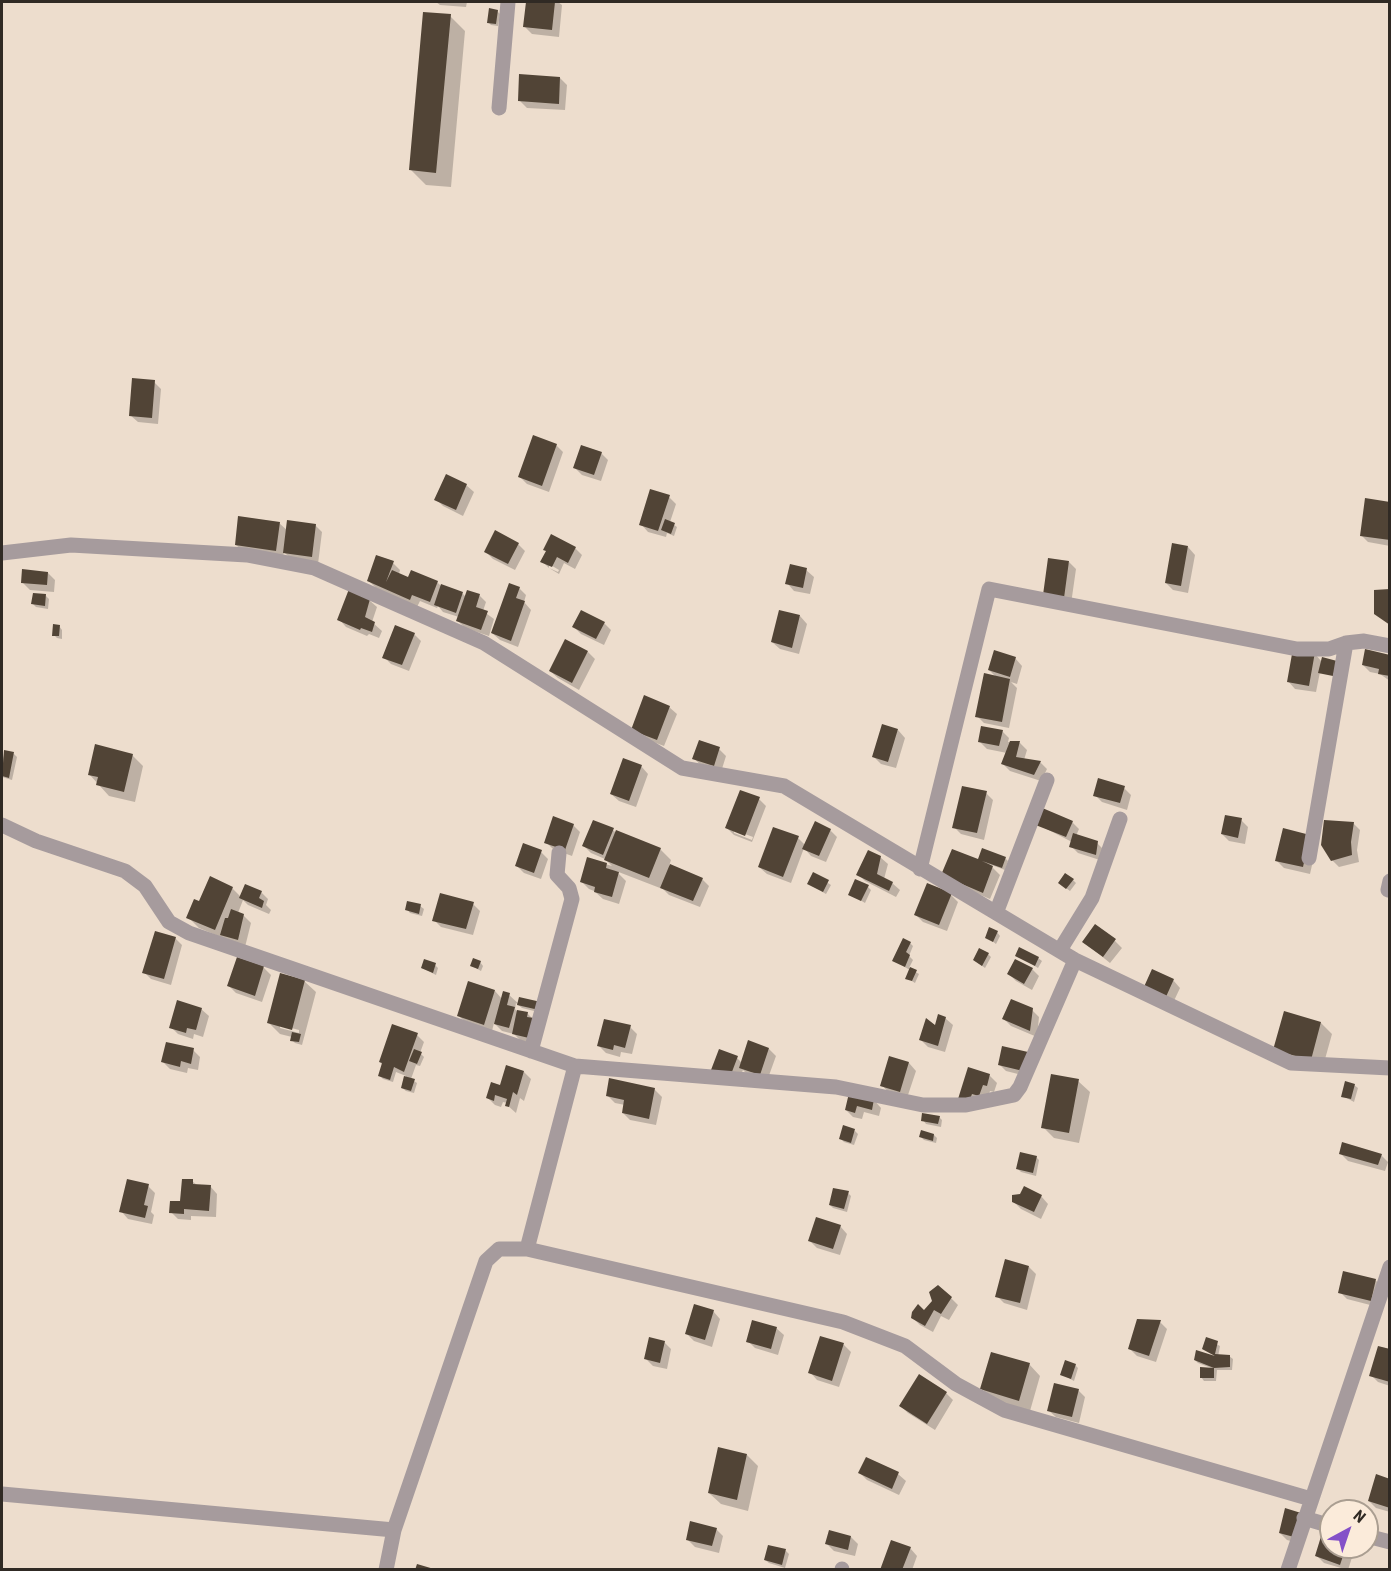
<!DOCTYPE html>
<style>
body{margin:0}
#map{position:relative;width:1391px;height:1571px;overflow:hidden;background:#edddcd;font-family:"Roboto Condensed",sans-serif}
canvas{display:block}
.frame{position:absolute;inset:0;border:3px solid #302a24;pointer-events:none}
.north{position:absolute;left:1319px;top:1499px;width:60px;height:60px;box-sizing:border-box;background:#fbebda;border:2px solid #aa9e91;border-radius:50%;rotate:40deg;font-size:16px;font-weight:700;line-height:24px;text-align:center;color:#302a24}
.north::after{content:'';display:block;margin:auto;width:21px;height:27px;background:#8450c8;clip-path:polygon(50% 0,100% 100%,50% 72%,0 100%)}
</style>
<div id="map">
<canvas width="1391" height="1571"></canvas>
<div class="frame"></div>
<div class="north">N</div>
</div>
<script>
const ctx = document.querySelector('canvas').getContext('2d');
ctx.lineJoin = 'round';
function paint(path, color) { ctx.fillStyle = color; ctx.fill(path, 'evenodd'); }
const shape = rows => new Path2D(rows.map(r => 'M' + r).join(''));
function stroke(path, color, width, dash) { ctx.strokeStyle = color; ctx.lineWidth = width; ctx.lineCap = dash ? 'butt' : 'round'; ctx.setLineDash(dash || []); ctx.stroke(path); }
paint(shape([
 [436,2,467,2,466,7,440,5],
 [528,2,558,2,562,5,559,37,532,34,525,27],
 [497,11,500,14,498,26,491,25,488,22],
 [450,16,465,31,451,187,426,185,411,170],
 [560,78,567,85,565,110,527,108,520,101],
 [154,382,161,389,158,424,138,422,130,415],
 [556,445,563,452,549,492,527,484,520,477],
 [601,453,608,460,601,481,582,475,575,468],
 [466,485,474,492,463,516,443,506,436,499],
 [669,497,676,504,670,522,677,527,674,536,667,533,666,537,648,532,641,524],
 [1390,500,1390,546,1368,542,1361,535,1389,503],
 [279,523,288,531,315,525,322,532,318,564,292,560,284,552,283,557,244,552,236,545],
 [518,544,525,551,515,570,493,559,486,552],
 [1188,547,1195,555,1188,593,1173,590,1166,583],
 [575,548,582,555,575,569,564,563,559,574,549,568,542,561],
 [549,564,559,570,558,572,549,568],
 [1069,562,1076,569,1071,604,1052,602],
 [393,563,400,570,399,574,409,578,437,582,441,586,463,594,466,597,479,595,486,602,483,611,494,619,489,636,465,628,458,621,459,617,443,612,438,606,437,608,420,601,417,607,376,588,369,581],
 [806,570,814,577,810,594,794,591,787,583],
 [48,573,55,580,54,592,30,590,23,583],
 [519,588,526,595,524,602,531,610,518,647,500,640,492,633],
 [46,596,49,599,48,609,36,607,33,604],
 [369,600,377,607,372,622,382,631,379,638,369,634,367,636,346,627,339,619],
 [800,616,807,624,799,654,780,649,772,642],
 [604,623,611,630,604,645,581,634,574,627],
 [59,626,62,630,62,639,57,638,54,635],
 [414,634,421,641,409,671,391,664,384,657],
 [588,652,595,659,579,690,558,678,550,671],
 [1315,654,1322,662,1321,674,1320,672,1316,692,1295,689,1288,681],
 [1390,656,1390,681,1380,674,1370,672,1363,665],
 [1015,658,1022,666,1017,684,1011,682,1017,688,1009,728,984,723,977,716,997,678,989,670],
 [669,707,677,714,664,746,640,737],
 [898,730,905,738,896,768,881,764,874,757],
 [1002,731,1009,738,1008,742,1020,743,1027,750,1024,760,1040,762,1047,769,1041,781,1010,771,1003,764,1007,753,987,749,980,742],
 [719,749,726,756,721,772,701,766,694,758],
 [5,752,14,754,17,757,12,780,2,777,2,762],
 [132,755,143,766,135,802,109,796,89,774],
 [641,766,648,774,636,807,619,801,611,794],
 [1124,788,1131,795,1127,810,1102,802,1095,795],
 [986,793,993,800,984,840,961,834,954,827],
 [759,799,766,806,752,842,734,835,727,828],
 [734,830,753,837,752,840,734,833],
 [1241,820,1248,827,1245,844,1229,841,1222,834],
 [1072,822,1079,829,1076,836,1097,843,1104,850,1103,861,1078,853,1071,846,1072,842,1035,823],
 [1353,823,1360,830,1357,850,1359,862,1339,867,1332,860],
 [573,825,580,832,572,856,553,849,546,842],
 [613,830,617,834,660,849,671,860,669,866,702,879,709,886,700,907,669,895,661,887,660,888,616,871,626,881,619,904,603,899,594,891,589,889,582,882,588,859,612,866,605,859,591,853,584,846],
 [830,830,837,837,826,862,811,856,804,848,791,883,767,874,759,867,798,838,806,846],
 [1317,843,1310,874,1284,868,1277,861],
 [541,852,548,859,541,879,524,873,517,866],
 [880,857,888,864,884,879,892,883,900,890,896,897,865,881,858,874],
 [1005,858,1008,861,1005,870,989,864,1000,875,990,899,950,882,986,865,980,859],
 [814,874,831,885,826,894,812,886],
 [1073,880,1076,883,1070,891,1063,886],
 [868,887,871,890,865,903,850,894],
 [232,888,241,897,261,892,268,899,266,905,271,910,269,914,248,905,243,900,238,913,243,915,251,923,245,947,199,928,188,917,200,903],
 [951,895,958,902,947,931,923,922,916,915],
 [473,904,480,911,473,935,441,927,434,920],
 [420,906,424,909,422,916,410,913,407,909],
 [997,932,1000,936,996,944,987,937],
 [175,938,182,945,171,985,151,979,144,972],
 [1115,941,1122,948,1110,963,1084,942],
 [910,943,913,946,909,956,913,960,909,968,919,974,915,983,907,978,910,970,894,961],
 [988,954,991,957,985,968,974,960],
 [1017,955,1038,958,1042,961,1038,968],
 [238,959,264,968,271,975,262,1002,236,993,229,986],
 [480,962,483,966,481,971,472,966],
 [435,965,438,968,436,975,422,968],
 [1032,969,1039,976,1032,990,1016,981,1009,974],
 [1173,980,1180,988,1172,1005,1152,996],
 [304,981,316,992,302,1045,295,1043,292,1040,292,1037,280,1034,269,1023],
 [280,1025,299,1030,299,1033,280,1028],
 [495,991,502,999,509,995,519,1004,540,1003,542,1013,522,1008,516,1003,515,1009,519,1013,527,1013,534,1020,536,1044,521,1041,514,1034,502,1031,494,1023,492,1031,466,1023,459,1016],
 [201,1009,209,1016,203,1037,194,1034,193,1039,178,1034,171,1027],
 [1032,1010,1039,1017,1037,1037,1011,1026,1004,1019],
 [945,1018,953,1025,945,1052,928,1047,921,1040],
 [1321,1023,1332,1034,1322,1070,1275,1049],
 [630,1027,637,1034,632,1054,621,1052,620,1057,606,1053,599,1046],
 [417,1035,424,1042,420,1053,424,1057,420,1066,416,1065,411,1079,417,1083,414,1093,406,1091,402,1088,406,1076,396,1072,393,1082,383,1079,380,1076,383,1065,380,1062],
 [1003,1048,1030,1077,1006,1071,999,1064],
 [769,1049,776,1056,767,1081,748,1075,743,1070,737,1083,720,1077,737,1058,742,1063],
 [193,1050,200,1057,198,1070,188,1068,187,1073,170,1069,163,1062],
 [890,1058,909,1063,916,1071,907,1098,889,1093,882,1085],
 [969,1069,989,1075,997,1083,994,1092,990,1091,986,1103,967,1106],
 [524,1072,531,1079,524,1101,520,1098,516,1113,507,1105,507,1103,503,1102,501,1107,495,1105,488,1098],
 [1078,1081,1090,1092,1079,1143,1054,1138,1043,1127],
 [1354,1085,1358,1088,1354,1102,1343,1096],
 [654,1089,662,1097,656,1125,630,1120,623,1113,625,1105,615,1103,608,1096],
 [850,1094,874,1100,881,1108,879,1116,864,1112,862,1119,853,1117,846,1110],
 [939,1117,942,1120,941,1127,926,1124,923,1120],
 [855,1131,858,1134,854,1145,844,1142,840,1138],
 [934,1135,937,1138,936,1143,924,1140,921,1137],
 [1340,1153,1381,1155,1388,1162,1385,1171,1348,1161],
 [1036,1157,1039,1160,1036,1176,1021,1172,1018,1169],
 [192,1181,197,1185,210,1186,217,1194,216,1217,191,1216,191,1220,178,1219,171,1212,182,1203],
 [148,1186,155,1193,151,1212,154,1215,152,1224,128,1219,121,1211],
 [848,1193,851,1196,847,1212,833,1208,830,1205],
 [1041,1196,1048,1204,1041,1219,1021,1209,1014,1202],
 [840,1226,847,1234,840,1255,817,1248,810,1241],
 [1029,1267,1036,1274,1027,1310,1004,1303,997,1296],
 [1375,1280,1383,1287,1378,1307,1347,1299,1340,1292],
 [951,1298,958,1305,949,1320,941,1316,933,1332,920,1325,913,1318],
 [713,1311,720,1319,712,1347,694,1341,687,1334],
 [1160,1322,1167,1329,1156,1362,1137,1356,1130,1349],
 [776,1328,784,1335,778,1355,755,1348,748,1341],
 [821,1338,844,1345,851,1352,839,1387,817,1380,810,1372],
 [1207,1339,1220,1346,1218,1357,1229,1356,1233,1359,1232,1370,1217,1370,1216,1381,1204,1381,1201,1377,1214,1369,1198,1363,1195,1360,1215,1357],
 [664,1342,671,1349,667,1369,653,1366,646,1359],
 [1390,1351,1390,1386,1378,1382,1371,1375],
 [1029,1364,1040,1376,1030,1411,993,1400,982,1389],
 [1075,1365,1078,1368,1074,1381,1061,1374],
 [920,1376,946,1393,953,1400,935,1430,908,1413,901,1406],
 [1078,1390,1085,1397,1079,1423,1056,1417,1048,1410],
 [747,1455,758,1466,748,1511,721,1504,709,1493],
 [867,1459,898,1474,906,1481,899,1495,867,1480,860,1473],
 [1390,1480,1390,1512,1376,1508,1369,1501],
 [1286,1510,1301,1544,1287,1540,1280,1533],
 [716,1529,723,1536,719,1553,695,1547,688,1540],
 [1331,1535,1331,1547,1355,1548,1348,1570,1324,1563,1316,1555],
 [851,1537,858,1544,855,1556,834,1551,827,1544],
 [769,1546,786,1551,789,1554,785,1568,769,1563,765,1560],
 [910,1548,917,1556,912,1570,882,1570]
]), '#0003');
paint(shape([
 [526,2,555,2,552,30,523,27],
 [489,8,498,10,496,24,487,23],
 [423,12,451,14,436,173,409,170],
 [519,74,560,77,559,104,518,101],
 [132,378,155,380,152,418,129,416],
 [533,435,557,444,542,486,518,477],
 [581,445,602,452,594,475,573,468],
 [446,474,467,484,456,510,434,500],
 [650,489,670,495,658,531,639,525],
 [1365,498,1390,502,1390,540,1360,536],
 [238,516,280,522,276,551,235,545],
 [665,519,675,523,671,534,661,530],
 [287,520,316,524,312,557,283,553],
 [495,530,519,543,508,564,484,552],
 [551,534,576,547,568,563,557,557,552,567,540,562,546,551,543,550],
 [1172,543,1188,546,1181,586,1165,583],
 [376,555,394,561,386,582,392,570,408,577,411,570,438,581,430,602,412,595,410,600,367,581],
 [1048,558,1069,561,1064,598,1043,595],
 [790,564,807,568,803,588,785,584],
 [22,569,48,572,47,585,21,583],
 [509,583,520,587,516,598,525,601,511,641,491,633],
 [441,584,463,592,456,613,434,605],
 [349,589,370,599,365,617,375,622,372,632,361,628,360,630,337,620],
 [1390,589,1390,625,1374,614,1374,590],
 [467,590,480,594,476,607,488,611,481,630,456,621],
 [33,593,46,594,45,606,31,604],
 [581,610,605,622,596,639,572,627],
 [779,610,800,615,792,648,771,642],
 [53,624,60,625,59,636,52,636],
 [395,625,415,633,402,665,382,658],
 [565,639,588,651,572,683,549,671],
 [1365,649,1390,655,1390,676,1378,674,1379,669,1362,665],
 [994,650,1016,657,1010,677,988,670],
 [1315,652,1309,686,1287,682,1292,654],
 [1322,657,1337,661,1333,676,1318,673],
 [984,673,1010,679,1002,722,975,717],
 [644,695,670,706,657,740,631,730],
 [882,724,898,729,888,762,872,757],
 [981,726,1003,730,999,746,978,742],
 [699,740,720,747,714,766,692,759],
 [1010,741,1020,741,1016,757,1041,761,1034,775,1001,764],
 [95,744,133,754,124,792,96,785,98,777,88,775],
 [4,750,14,752,9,778,2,776],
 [623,758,642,765,629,801,610,794],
 [1098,778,1125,786,1120,803,1093,796],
 [962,786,987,791,977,833,952,828],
 [740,790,760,797,745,836,725,828],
 [1040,807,1073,821,1066,837,1033,824],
 [1225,815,1242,818,1238,838,1221,834],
 [553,816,574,824,565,850,544,843],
 [593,820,614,828,603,855,582,846],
 [1324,820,1354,822,1351,842,1352,855,1331,861,1321,845],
 [815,821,831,829,819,856,802,849],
 [773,827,799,836,783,877,758,867],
 [1283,828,1310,835,1303,867,1275,861],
 [616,830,661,848,649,878,604,860],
 [1073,833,1098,841,1096,855,1069,847],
 [523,843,542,850,534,873,515,866],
 [982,848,1006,857,1002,868,982,861,993,866,983,893,941,875,952,849,978,859],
 [868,850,881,856,877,874,893,882,889,891,856,875],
 [587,857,607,863,606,868,619,872,612,897,594,892,595,887,580,882],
 [670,864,703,878,693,901,660,888],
 [813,872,829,880,823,892,807,884],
 [1065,873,1074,879,1066,889,1058,883],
 [210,876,233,887,215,930,186,918,194,899,199,901],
 [855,879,869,885,861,901,848,895],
 [927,883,952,893,939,925,914,915],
 [245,884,262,891,259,898,264,901,262,908,239,898],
 [440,893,474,902,466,929,432,921],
 [407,901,421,904,419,914,405,910],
 [231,909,244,914,238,940,220,935,225,918,228,918],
 [1095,924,1116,939,1103,957,1082,942],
 [989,927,998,931,993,942,985,938],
 [155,931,176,937,164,979,142,973],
 [903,938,911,942,906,952,910,955,905,967,892,961],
 [1019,947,1039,957,1035,966,1015,956],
 [979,948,989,953,982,966,973,960],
 [237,957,264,966,255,996,227,986],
 [473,958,481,961,478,969,470,966],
 [424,959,436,963,433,973,421,968],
 [1015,959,1033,968,1024,984,1007,974],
 [910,967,917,970,912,981,905,979],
 [1152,969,1174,979,1165,999,1143,989],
 [280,973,305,980,292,1030,267,1023],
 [468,981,495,990,484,1025,457,1016],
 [503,991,510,993,507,1005,515,1007,509,1028,494,1024],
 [519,997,541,1002,539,1010,517,1005],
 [1011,999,1033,1008,1030,1031,1002,1019],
 [177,1000,202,1008,196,1030,187,1028,186,1033,169,1028],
 [517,1010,528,1012,527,1017,534,1018,529,1038,512,1034],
 [1284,1011,1321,1022,1311,1060,1273,1050],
 [938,1014,946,1017,938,1046,919,1040,926,1018,935,1025],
 [604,1019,631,1025,625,1048,614,1045,613,1050,597,1046],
 [392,1024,418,1033,404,1072,394,1067,390,1080,378,1076,382,1063,379,1062],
 [292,1032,301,1034,299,1042,290,1041],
 [748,1040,769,1048,760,1075,739,1068],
 [166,1042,194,1048,191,1064,181,1061,180,1067,161,1062],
 [1002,1046,1028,1052,1023,1071,998,1065],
 [414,1049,422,1052,417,1064,409,1061],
 [719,1049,738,1056,730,1077,711,1070],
 [889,1056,909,1062,900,1092,880,1086],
 [506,1065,524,1071,517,1095,513,1092,509,1107,505,1106,507,1099,495,1095,494,1101,486,1098,491,1082,500,1085],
 [968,1067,990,1074,987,1086,983,1085,979,1096,972,1094,969,1102,958,1099],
 [1051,1074,1079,1079,1069,1133,1041,1128],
 [404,1076,415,1079,411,1091,401,1088],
 [609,1078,655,1088,649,1119,622,1113,624,1100,606,1096],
 [1345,1081,1355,1084,1351,1099,1341,1097],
 [849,1093,874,1099,872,1110,857,1106,855,1113,845,1110],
 [922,1113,940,1116,938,1124,921,1121],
 [843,1125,855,1129,851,1143,839,1139],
 [921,1130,934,1134,933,1141,919,1137],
 [1342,1142,1382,1154,1378,1165,1339,1154],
 [1020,1152,1037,1156,1033,1173,1016,1169],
 [127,1179,149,1184,144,1205,148,1206,145,1218,119,1212],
 [182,1179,193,1179,193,1184,211,1185,209,1211,184,1209,184,1214,169,1213,170,1201,180,1201],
 [1024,1186,1042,1195,1034,1212,1012,1202,1012,1195,1020,1194],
 [833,1188,849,1191,844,1209,829,1205],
 [816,1217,841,1225,833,1249,808,1241],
 [1005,1259,1029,1266,1020,1303,995,1297],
 [1343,1271,1376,1279,1371,1301,1338,1293],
 [938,1285,952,1297,941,1314,934,1310,925,1326,911,1318,912,1312,918,1304,924,1310,932,1301,929,1292],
 [694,1304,714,1310,705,1340,685,1334],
 [1137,1319,1161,1320,1149,1356,1128,1349],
 [752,1320,777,1327,771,1349,746,1342],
 [820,1336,844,1343,832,1381,808,1373],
 [649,1337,665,1341,660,1363,644,1359],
 [1206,1337,1218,1341,1215,1354,1230,1355,1230,1367,1214,1368,1214,1378,1200,1378,1200,1367,1214,1368,1194,1360,1196,1350,1215,1356,1202,1349],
 [1378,1346,1390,1349,1390,1382,1369,1376],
 [991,1352,1030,1363,1019,1401,980,1389],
 [1065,1360,1076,1364,1071,1379,1060,1375],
 [919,1374,947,1392,927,1424,899,1406],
 [1054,1383,1079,1389,1072,1417,1047,1411],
 [718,1447,747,1454,737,1500,708,1493],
 [866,1457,899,1472,892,1489,858,1473],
 [1376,1474,1390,1479,1390,1508,1368,1501],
 [1285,1508,1301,1513,1294,1537,1279,1533],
 [690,1521,717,1528,712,1546,686,1540],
 [829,1530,851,1536,848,1550,825,1544],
 [1323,1530,1331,1533,1331,1547,1346,1547,1340,1565,1315,1556],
 [891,1540,911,1547,902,1570,880,1570],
 [768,1545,786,1549,782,1565,764,1560],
 [417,1564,434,1569,434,1570,415,1570]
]), '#514436');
stroke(shape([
 [499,108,508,2],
 [2,553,71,545,247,555,314,568,484,643,682,768,784,786,1075,960,1291,1063,1390,1068],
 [2,825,36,841,125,871,145,886,169,922,189,933,575,1066,836,1087,923,1105,966,1105,1014,1095,1020,1087,1075,960],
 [1309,858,1346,643],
 [920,869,989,589,1297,649,1329,649,1346,643,1364,641,1390,646],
 [1388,890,1390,881],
 [996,913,1047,780],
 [1060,950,1092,898,1120,819],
 [531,1051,572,899,569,888,557,875,559,853],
 [527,1249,575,1066],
 [2,1494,394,1530],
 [1304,1518,1331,1526],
 [1367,1536,1390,1542],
 [386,1570,394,1530,486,1261,499,1249,527,1249,843,1322,905,1346,956,1384,1004,1410,1311,1499],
 [842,1570,842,1569],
 [1288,1570,1390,1267]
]), '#a69b9d', 15);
</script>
